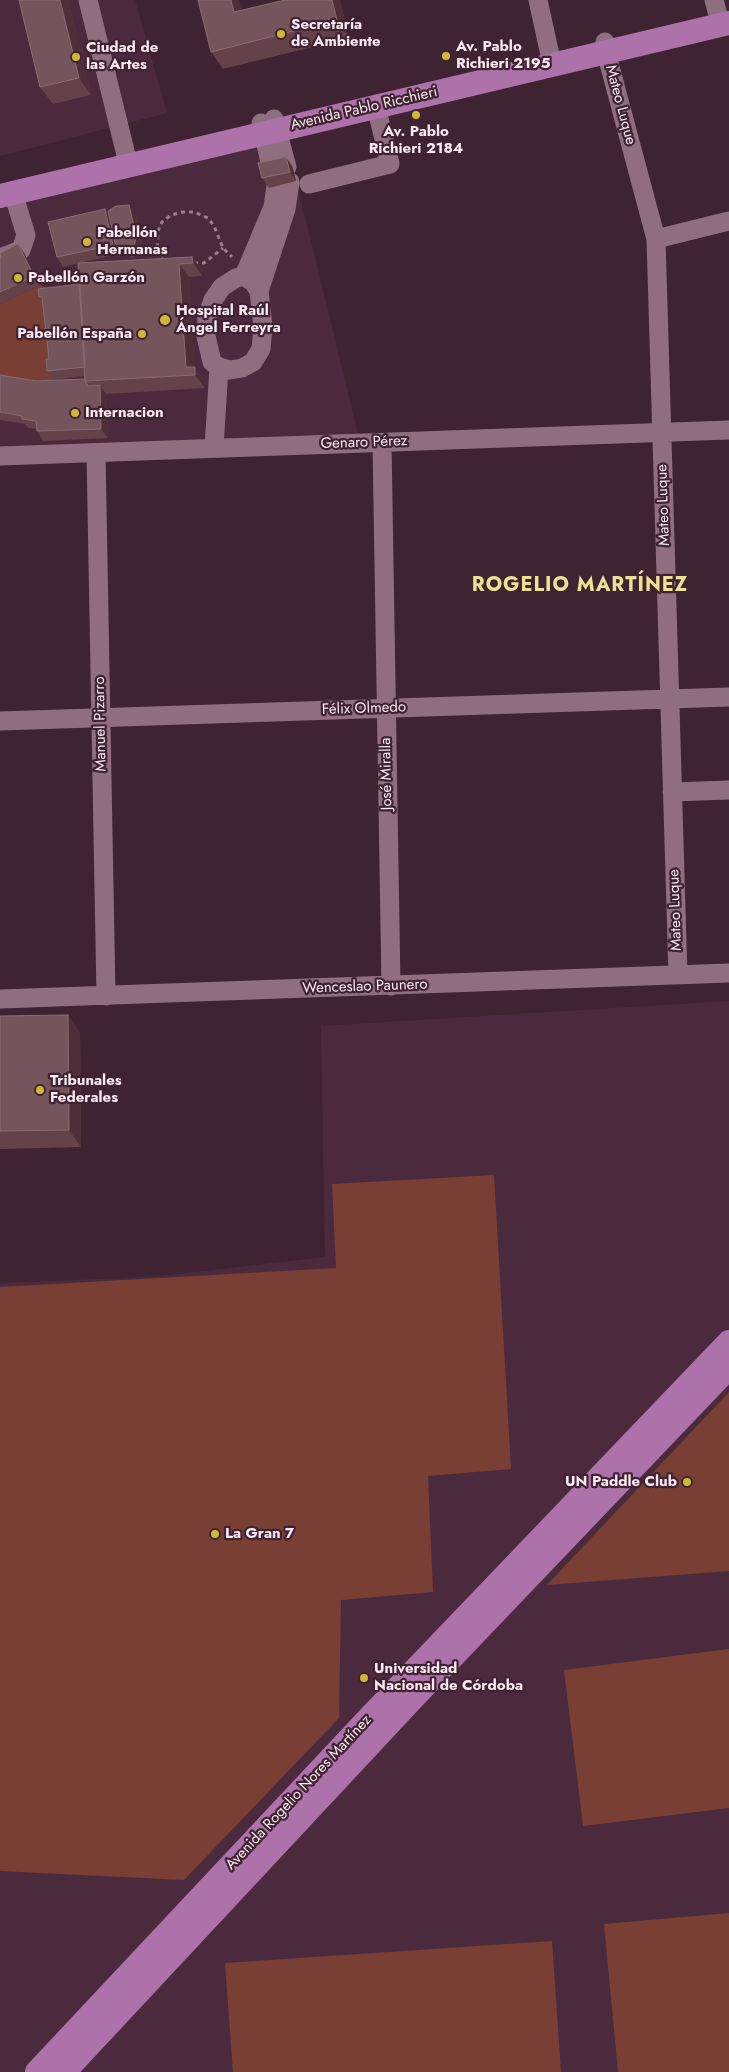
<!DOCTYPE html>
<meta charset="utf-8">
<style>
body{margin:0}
canvas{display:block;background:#3f2332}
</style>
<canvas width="729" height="2072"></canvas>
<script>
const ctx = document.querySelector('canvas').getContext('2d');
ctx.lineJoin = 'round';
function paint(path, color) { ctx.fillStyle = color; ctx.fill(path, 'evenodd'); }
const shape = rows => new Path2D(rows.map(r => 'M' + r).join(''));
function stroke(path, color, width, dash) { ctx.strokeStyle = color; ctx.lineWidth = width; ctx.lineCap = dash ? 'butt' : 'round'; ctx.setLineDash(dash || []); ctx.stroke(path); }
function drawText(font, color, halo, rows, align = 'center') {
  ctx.font = font + ' Jost,sans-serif'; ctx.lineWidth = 4.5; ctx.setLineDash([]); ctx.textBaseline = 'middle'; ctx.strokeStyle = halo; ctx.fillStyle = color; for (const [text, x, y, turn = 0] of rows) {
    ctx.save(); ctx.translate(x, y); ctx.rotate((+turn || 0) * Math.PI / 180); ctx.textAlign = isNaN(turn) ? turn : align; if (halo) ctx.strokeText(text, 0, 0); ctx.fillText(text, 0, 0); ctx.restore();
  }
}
paint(shape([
 [0,0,135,0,167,113,0,156],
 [285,135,359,438,0,451,0,202],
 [729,1001,729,2072,0,2072,0,1283,152,1277,325,1257,321,1026]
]), '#4c2a3d');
paint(shape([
 [40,285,66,296,53,380,55,390,0,383,0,304],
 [494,1175,511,1469,428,1476,433,1592,341,1600,339,1718,184,1880,0,1871,0,1287,336,1268,332,1184],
 [729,1392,729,1571,547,1585],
 [729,1649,729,1808,583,1826,564,1670],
 [729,1913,729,2072,618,2072,604,1924],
 [552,1941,561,2072,233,2072,225,1963]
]), '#793f34');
stroke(shape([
 [164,261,157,252,158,231,162,222,171,215,183,212,194,212,208,218,214,226,223,248,232,257],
 [194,263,204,263,223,248],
 [222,332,245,331]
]), '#98808d', 3, [4, 4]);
stroke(shape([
 [88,0,126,155],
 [538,0,550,55],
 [714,0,718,15],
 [605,42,606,52,656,239,678,975],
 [274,119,287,167],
 [261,123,272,171],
 [309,184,390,164,376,106],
 [656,239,729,221],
 [0,258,21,250,26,235,13,193],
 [244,276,253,282,259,291,263,327,261,349,253,362,242,368,230,370,219,367,212,362,206,336,207,317,213,300,222,287,236,278,244,276],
 [244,276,273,207,276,186],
 [259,291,286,209,290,182],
 [382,443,391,986],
 [214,448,219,367],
 [96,453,106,996],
 [0,456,729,430],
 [0,721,729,697],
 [672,792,729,790],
 [0,999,729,973]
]), '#8f6f7f', 19);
stroke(shape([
 [0,196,729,23],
 [37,2072,370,1717,729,1342],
 [64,2072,412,1699,729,1367]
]), '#ad72aa', 24);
paint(shape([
 [19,0,68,0,91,95,53,104,40,87],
 [340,0,349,38,223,69,211,52,241,11],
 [292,166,296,181,269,188,262,178],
 [105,209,108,214,136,214,142,244,141,252,133,258,124,254,118,247,120,254,79,263,192,257,202,270,202,276,189,277,194,367,204,380,205,388,106,394,108,438,43,441,37,431,37,429,28,428,25,424,0,420,0,375,36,381,85,379,85,376,53,380,47,371,49,359,43,303,39,297,80,284,78,263,63,267,57,257],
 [24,253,40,285,0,304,0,258],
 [0,1016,80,1033,81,1147,0,1149]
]), '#634349');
paint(shape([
 [60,0,68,0,91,95,79,78],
 [231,0,239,0,246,30,234,12],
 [332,0,340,0,349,38,337,20],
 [286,157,292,166,296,181,290,172],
 [129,205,136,214,142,244,141,252,135,243],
 [105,209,112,218,118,246,115,243,118,247,120,254,113,245],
 [18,244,24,253,40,285,34,276],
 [192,257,202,270,202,276,193,263],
 [179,264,189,277,195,375,186,367],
 [195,367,204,380,205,388,195,375],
 [100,385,106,394,108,438,101,429],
 [68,1015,80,1033,81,1147,69,1130]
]), '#4e2f38');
const building = shape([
 [19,0,60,0,79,78,40,87,19,0],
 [198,0,231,0,234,12,285,0,332,0,337,20,211,52,198,0],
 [286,157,290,172,262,178,258,163,286,157],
 [129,205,136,235,135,243,127,248,117,245,115,243,108,211,116,206,129,205],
 [105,209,113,245,57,257,48,222,105,209],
 [18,244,34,276,0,292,0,258,1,258,0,253,18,244],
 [192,257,193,263,179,264,186,367,195,367,195,375,85,381,78,263,192,257],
 [80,284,85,367,47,371,46,359,49,359,42,297,39,297,38,289,80,284],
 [0,375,36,381,85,379,85,381,88,386,100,385,101,429,37,431,36,421,22,419,22,416,0,412,0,375],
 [68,1015,69,1130,0,1131,0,1016,68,1015]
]);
paint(building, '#74555b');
stroke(building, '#896c72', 1);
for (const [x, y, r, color] of [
 [281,34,5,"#d0b837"],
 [446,56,5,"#d0b837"],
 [76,57,5,"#d0b837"],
 [416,115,5,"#d0b837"],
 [87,242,5,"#d0b837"],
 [18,278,5,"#d0b837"],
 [165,320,6,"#d0b837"],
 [142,334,5,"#d0b837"],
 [75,413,5,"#d0b837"],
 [40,1090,5,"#d0b837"],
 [687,1482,5,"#d0b837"],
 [215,1534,5,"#d0b837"],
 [364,1678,5,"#d0b837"]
]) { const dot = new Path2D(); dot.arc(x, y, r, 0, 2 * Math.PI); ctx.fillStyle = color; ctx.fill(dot); stroke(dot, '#3f2332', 2); }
drawText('bold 15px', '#fbe8f1', '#3f2332', [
 ["Secretaría",291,25],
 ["de Ambiente",291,42],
 ["Av. Pablo",456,47],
 ["Richieri 2195",456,64],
 ["Ciudad de",86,48],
 ["las Artes",86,65],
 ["Av. Pablo",416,132,"center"],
 ["Richieri 2184",416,149,"center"],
 ["Pabellón",97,233],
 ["Hermanas",97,250],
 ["Pabellón Garzón",28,278],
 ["Hospital Raúl",176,311],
 ["Ángel Ferreyra",176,328],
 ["Pabellón España",132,334,"right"],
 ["Internacion",85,413],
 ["Tribunales",50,1081],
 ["Federales",50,1098],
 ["UN Paddle Club",677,1482,"right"],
 ["La Gran 7",225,1534],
 ["Universidad",374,1669],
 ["Nacional de Córdoba",374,1686]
], 'left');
drawText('15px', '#fbe8f1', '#3f2332', [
 ["Mateo Luque",620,105,75],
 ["Avenida Pablo Ricchieri",364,109,-13],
 ["Genaro Pérez",364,443,-2],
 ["Mateo Luque",664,505,-92],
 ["Félix Olmedo",364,709,-2],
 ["Manuel Pizarro",101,724,-91],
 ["José Miralla",387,774,-91],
 ["Mateo Luque",676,910,-92],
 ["Wenceslao Paunero",365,987,-2],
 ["Avenida Rogelio Nores Martínez",299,1793,-47]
]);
ctx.letterSpacing = '1px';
drawText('bold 20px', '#f0e092', '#3f2332', [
 ["ROGELIO MARTÍNEZ",580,586]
]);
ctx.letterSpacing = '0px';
</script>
